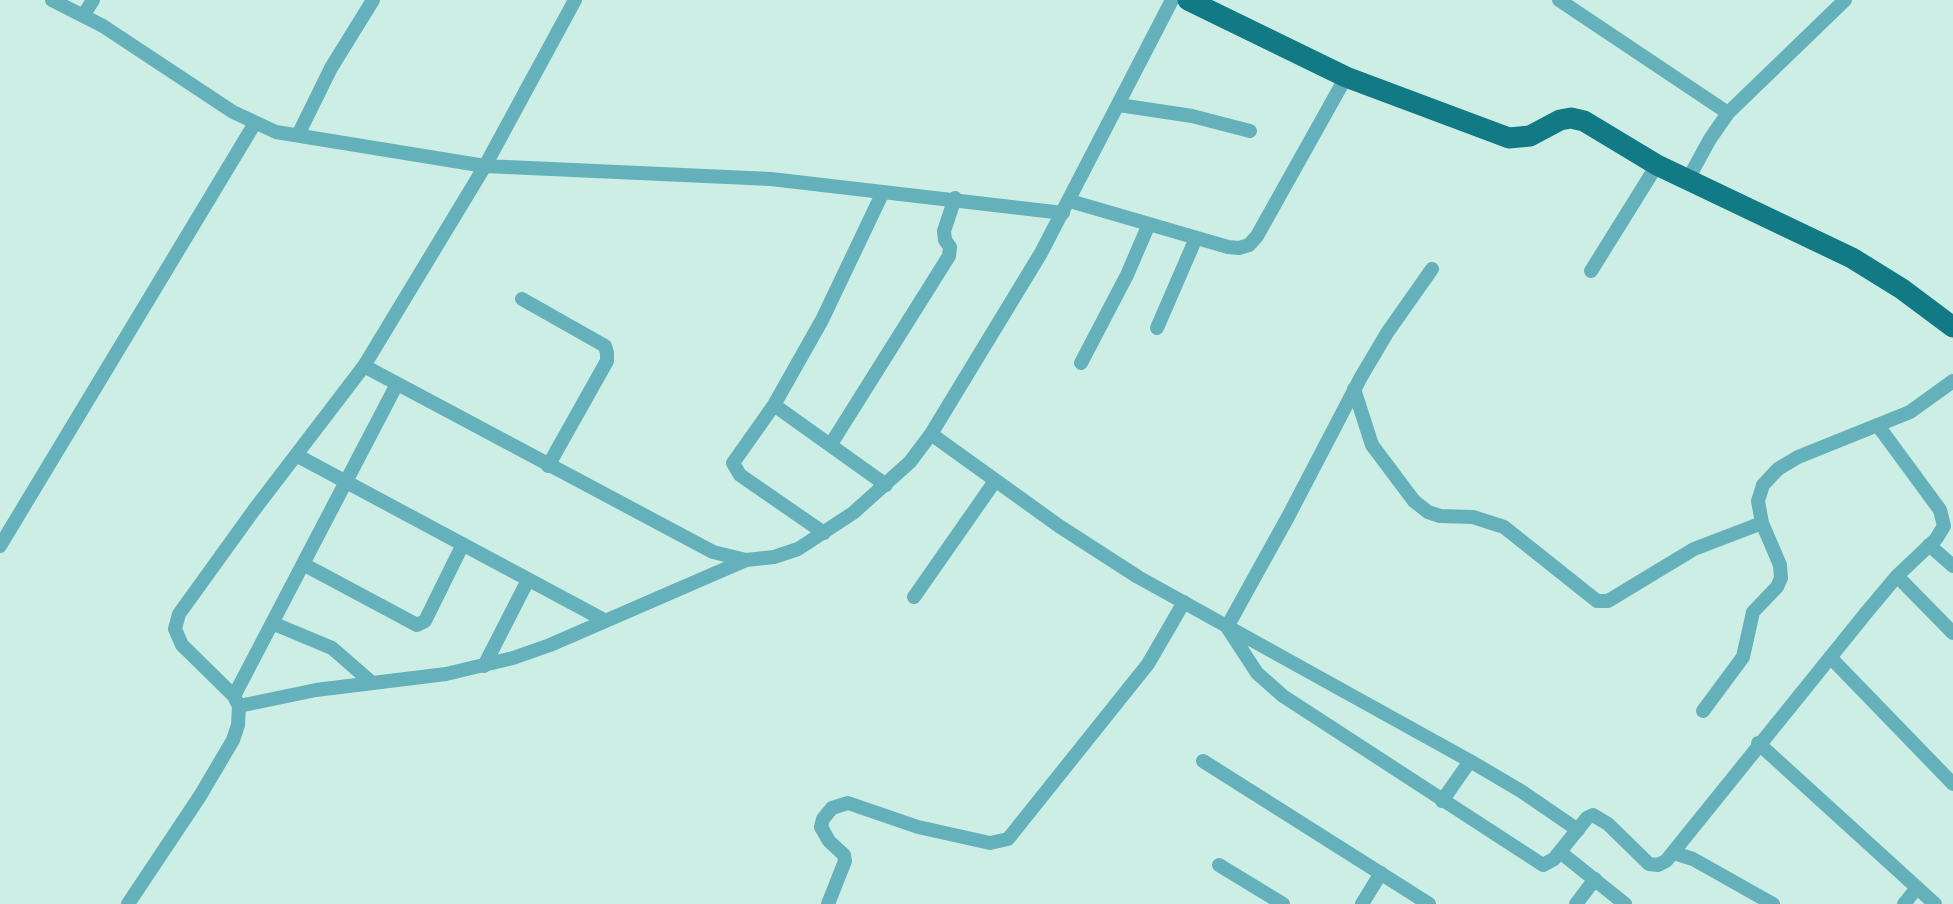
<!DOCTYPE html>
<style>
body{margin:0}
canvas{display:block;background:#cdeee4}
</style>
<canvas width="1953" height="904"></canvas>
<script>
const ctx = document.querySelector('canvas').getContext('2d');
ctx.lineJoin = 'round';
const shape = rows => new Path2D(rows.map(r => 'M' + r).join(''));
function stroke(path, color, width, dash) { ctx.strokeStyle = color; ctx.lineWidth = width; ctx.lineCap = dash ? 'butt' : 'round'; ctx.setLineDash(dash || []); ctx.stroke(path); }
stroke(shape([
 [52,0,103,26,233,112,276,132,485,166,771,179,1063,213],
 [1559,0,1728,113],
 [83,16,93,0],
 [1119,105,1192,116,1250,131],
 [298,135,331,68,373,0],
 [1687,181,1710,139,1728,113,1845,0],
 [1070,201,1228,247,1239,248,1249,245,1257,236,1346,77],
 [1432,269,1387,333,1361,377,1289,515,1227,627,1257,673,1283,696,1543,865,1554,859,1587,818,1593,815,1608,824,1649,864,1658,865,1666,861,1866,613,1897,576,1936,539,1944,526,1940,510,1879,427],
 [1591,271,1657,165],
 [522,299,598,342,605,346,607,353,607,361,548,466],
 [1157,328,1196,238],
 [1081,363,1127,275,1149,224],
 [364,366,713,552,746,560,774,557,798,549,853,513,910,462,931,434,1041,253,1172,0],
 [1354,389,1372,445,1414,501,1428,512,1440,516,1473,517,1504,527,1597,601,1608,601,1694,549,1762,523],
 [774,405,886,485],
 [931,434,1059,526,1138,577,1470,761,1521,791,1578,830],
 [831,444,949,256,950,247,945,240,944,231,955,198],
 [296,455,604,620],
 [824,533,740,475,733,463,774,405,822,320,883,192],
 [1929,545,1953,566],
 [0,546,255,123],
 [303,564,417,625,425,621,463,544],
 [1897,576,1953,633],
 [914,597,995,481],
 [272,623,332,648,371,682],
 [1830,657,1953,784],
 [484,666,528,580],
 [234,696,397,384],
 [239,706,316,690,446,674,513,658,550,645,746,560],
 [1703,711,1743,657,1753,612,1777,587,1781,578,1780,565,1762,523,1758,501,1763,485,1778,469,1798,457,1910,412,1953,381],
 [1758,743,1935,904],
 [1203,761,1429,904],
 [1442,801,1470,761],
 [1560,852,1625,904],
 [1674,853,1693,859,1773,904],
 [1219,865,1283,904],
 [128,904,200,796,233,740,238,725,239,706,234,696,182,645,175,629,179,614,254,510,364,366,485,166,575,0],
 [828,904,845,861,844,855,829,841,821,827,823,819,832,808,848,803,918,827,990,843,1008,839,1148,664,1184,602],
 [1362,904,1381,873],
 [1576,904,1595,879],
 [1904,904,1916,889]
]), '#65b1bb', 14);
stroke(shape([
 [1188,0,1346,77,1509,138,1530,136,1560,120,1571,118,1584,121,1657,165,1852,258,1902,289,1953,327]
]), '#117a85', 21);
</script>
